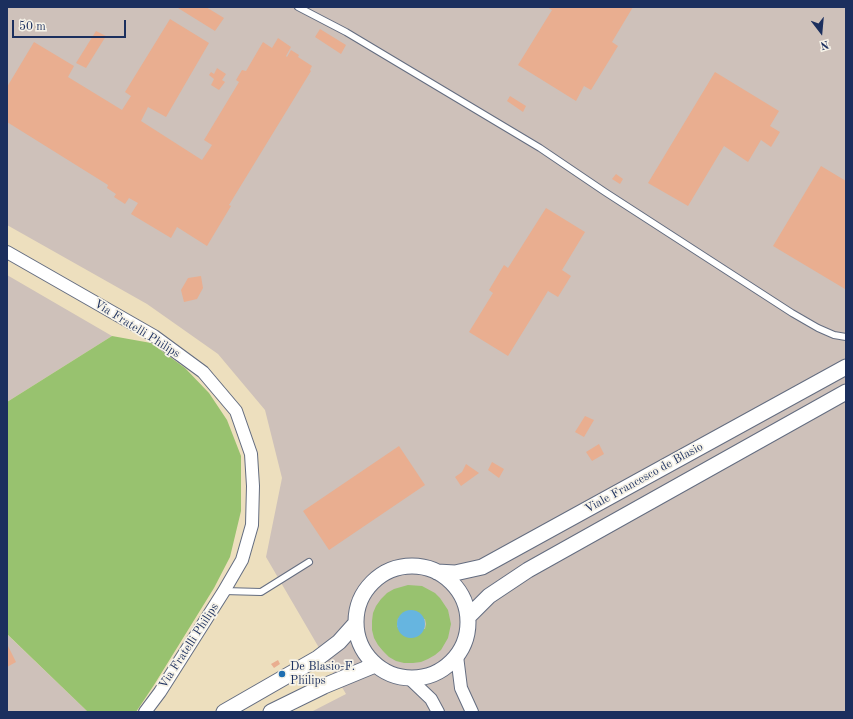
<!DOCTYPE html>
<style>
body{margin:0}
#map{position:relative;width:853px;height:719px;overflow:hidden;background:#eddfbe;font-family:"Old Standard TT",serif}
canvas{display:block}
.frame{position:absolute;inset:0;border:8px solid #1b2f5e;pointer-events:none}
.north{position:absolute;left:801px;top:12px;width:40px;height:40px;-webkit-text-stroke:3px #f7f3e8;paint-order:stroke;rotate:164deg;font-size:11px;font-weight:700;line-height:16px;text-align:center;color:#1b2f5e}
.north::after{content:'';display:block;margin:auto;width:14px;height:18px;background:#1b2f5e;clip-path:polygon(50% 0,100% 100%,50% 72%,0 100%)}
.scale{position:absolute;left:12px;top:20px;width:114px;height:18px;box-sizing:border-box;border:2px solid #1b2f5e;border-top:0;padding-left:5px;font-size:12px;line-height:14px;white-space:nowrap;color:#1b2f5e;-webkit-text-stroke:3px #f7f3e8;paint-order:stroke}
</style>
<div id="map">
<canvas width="853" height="719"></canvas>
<div class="frame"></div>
<div class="north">N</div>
<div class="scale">50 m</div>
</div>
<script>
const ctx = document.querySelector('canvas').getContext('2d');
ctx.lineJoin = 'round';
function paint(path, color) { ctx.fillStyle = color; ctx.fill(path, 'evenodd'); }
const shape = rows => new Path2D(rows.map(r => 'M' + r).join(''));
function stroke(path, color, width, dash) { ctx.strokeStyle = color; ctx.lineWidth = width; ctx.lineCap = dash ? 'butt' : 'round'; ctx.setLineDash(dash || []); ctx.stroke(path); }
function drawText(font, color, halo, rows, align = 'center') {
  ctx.font = font + ' "Old Standard TT",serif'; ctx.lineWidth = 3.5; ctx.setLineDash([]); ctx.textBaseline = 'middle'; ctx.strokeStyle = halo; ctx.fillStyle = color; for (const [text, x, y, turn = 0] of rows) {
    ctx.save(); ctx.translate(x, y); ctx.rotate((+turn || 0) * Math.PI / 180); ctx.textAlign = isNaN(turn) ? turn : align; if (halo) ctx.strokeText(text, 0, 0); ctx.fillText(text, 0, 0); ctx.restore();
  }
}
paint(shape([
 [7,7,846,7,846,712,311,712,346,694,266,557,282,478,265,410,218,354,147,304,7,225],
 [7,275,112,336,7,402],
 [7,634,14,641,88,712,7,712]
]), '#cec1ba');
paint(shape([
 [112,336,151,343,185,368,209,393,227,420,241,456,241,511,230,557,214,588,154,685,136,712,88,712,7,634,7,402],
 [408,585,422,586,435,593,440,598,448,610,451,624,448,638,441,650,435,655,428,659,421,662,413,663,404,663,396,661,389,657,383,651,378,645,374,638,372,630,372,621,373,613,376,606,381,599,387,593,394,589],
 [398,618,425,619,426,624,425,629,397,627]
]), '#98c26f');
paint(shape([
 '397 624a14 14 0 1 1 28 0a14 14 0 1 1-28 0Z'
]), '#66b5e0');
paint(shape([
 [179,7,206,7,224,18,215,31,178,8],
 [547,7,633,7,612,42,618,46,591,90,584,86,576,101,518,65,552,10],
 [170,19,209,43,166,117,148,107,141,121,202,160,212,145,204,140,239,82,236,80,242,70,246,71,263,42,272,48,278,38,291,47,286,56,287,57,291,50,299,55,298,57,312,66,310,70,311,71,229,205,231,206,207,246,177,227,171,238,131,214,138,203,129,198,125,204,114,197,116,194,107,188,108,185,7,122,7,87,34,42,74,66,68,77,122,110,131,96,125,92],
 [320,29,346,45,341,54,315,37],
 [96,31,106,36,86,68,76,63],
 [217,68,226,74,222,80,225,82,219,90,211,85,214,79,209,75,211,72,214,74],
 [715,72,779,111,770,126,780,132,771,147,761,140,748,162,724,146,688,206,648,183],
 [510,96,526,106,523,112,507,101],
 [821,166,846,181,846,287,845,289,773,246],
 [616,174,623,179,620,184,612,179],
 [546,208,585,232,562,270,571,276,558,297,548,291,508,356,469,332,493,293,489,290,504,265,508,268],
 [201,276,203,288,197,299,184,302,181,290,188,278],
 [585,416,594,420,584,437,575,432],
 [599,444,604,454,592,461,586,452],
 [399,446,425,485,329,550,303,511],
 [492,462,504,469,499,478,488,470],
 [466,464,479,473,461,486,455,477,462,472],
 [7,644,16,662,7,667],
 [278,660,280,664,274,668,271,664]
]), '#e9ae90');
const service = shape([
 [298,7,346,32,540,148,605,192,792,313,818,328,834,335,846,337],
 [224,591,261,592,309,562]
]);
const minor = shape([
 [7,252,154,336,203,372,236,411,251,454,253,486,252,525,242,560,224,591,160,692,145,712],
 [457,656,461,688,472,712],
 [410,679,431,699,438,712]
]);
const tertiary = shape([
 '356 622a56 56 0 1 1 112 0a56 56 0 1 1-112 0Z',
 [437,572,455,573,482,567,846,367],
 [468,617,489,596,528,570,846,392],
 [224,712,318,658,339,642,356,623],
 [271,712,324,686,375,665]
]);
stroke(service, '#646d80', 8);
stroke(minor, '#646d80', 14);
stroke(tertiary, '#646d80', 17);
stroke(service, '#fff', 6);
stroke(minor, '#fff', 12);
stroke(tertiary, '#fff', 15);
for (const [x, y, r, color] of [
 [282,674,4,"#1f6fb2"]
]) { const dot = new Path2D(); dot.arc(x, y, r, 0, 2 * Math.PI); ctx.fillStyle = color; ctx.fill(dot); stroke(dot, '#f7f3e8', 1.5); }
drawText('12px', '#1b2f5e', '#f7f3e8', [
 ["Via Fratelli Philips",137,329,32],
 ["Viale Francesco de Blasio",644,478,-29],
 ["Via Fratelli Philips",189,646,-57]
]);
drawText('12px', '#1b2f5e', '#f7f3e8', [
 ["De Blasio-F.",290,667],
 ["Philips",290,681]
], 'left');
</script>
